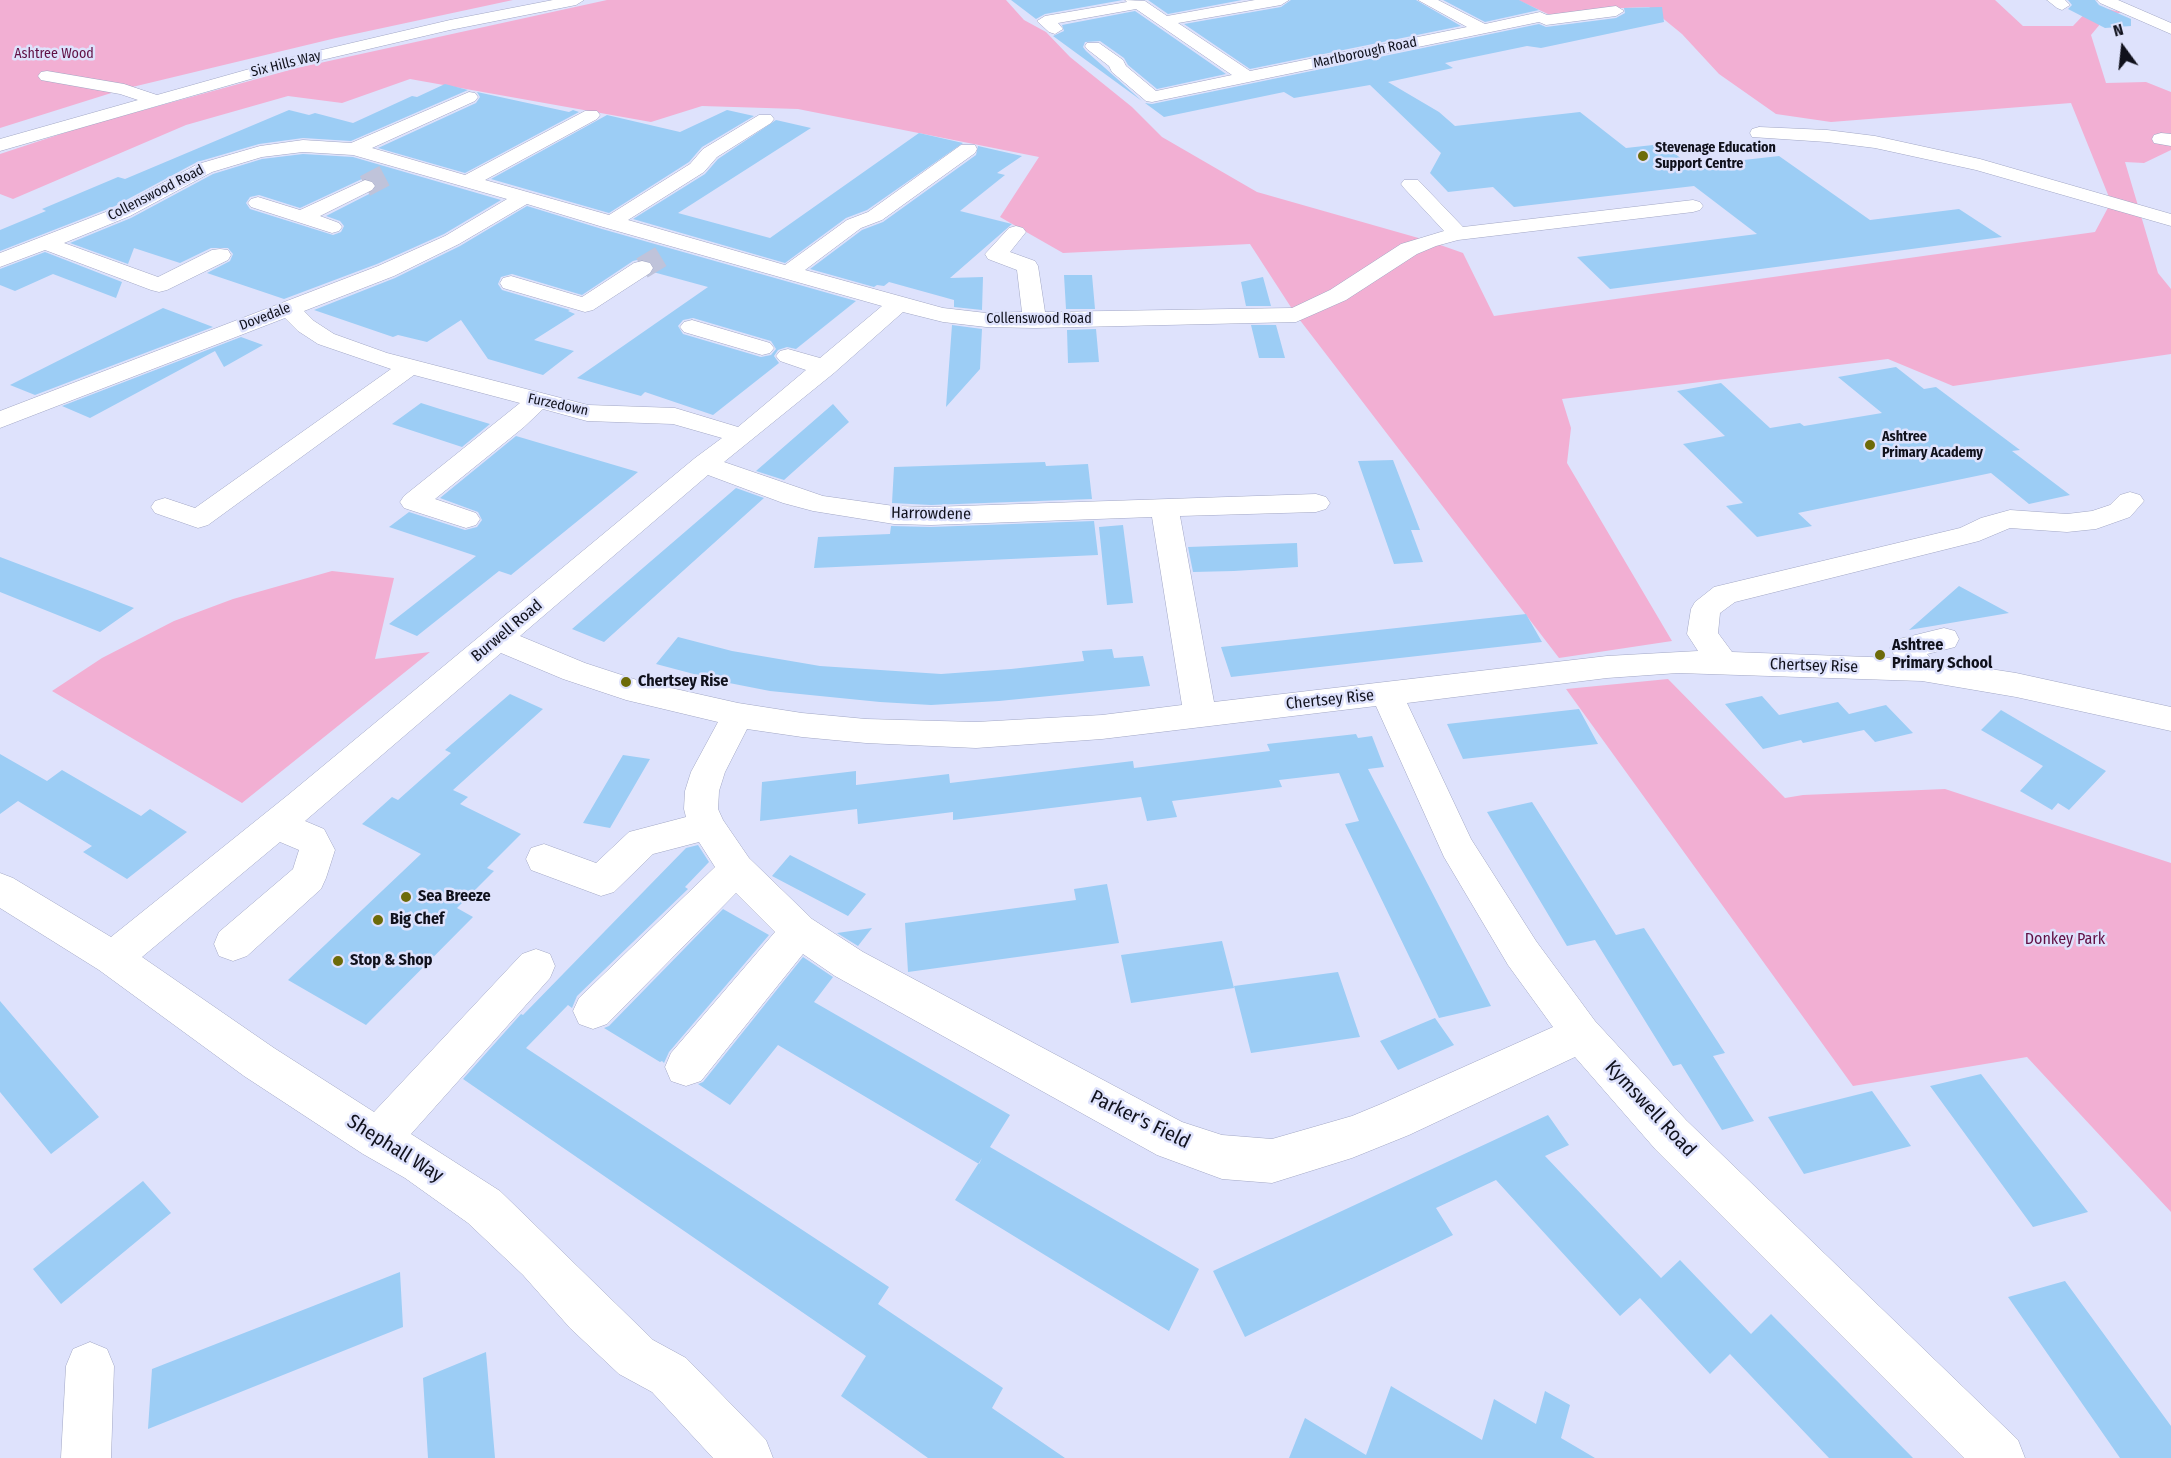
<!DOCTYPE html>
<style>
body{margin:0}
#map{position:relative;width:2171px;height:1458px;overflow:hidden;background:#dee2fc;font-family:"Fira Sans Condensed",sans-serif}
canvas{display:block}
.north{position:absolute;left:2093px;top:18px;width:60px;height:60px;-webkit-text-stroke:4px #dee2fc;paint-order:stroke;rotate:345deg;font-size:16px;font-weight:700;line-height:24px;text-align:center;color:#10111c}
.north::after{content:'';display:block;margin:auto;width:21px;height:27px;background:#10111c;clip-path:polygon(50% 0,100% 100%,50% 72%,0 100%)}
</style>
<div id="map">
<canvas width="2171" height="1458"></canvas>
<div class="north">N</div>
</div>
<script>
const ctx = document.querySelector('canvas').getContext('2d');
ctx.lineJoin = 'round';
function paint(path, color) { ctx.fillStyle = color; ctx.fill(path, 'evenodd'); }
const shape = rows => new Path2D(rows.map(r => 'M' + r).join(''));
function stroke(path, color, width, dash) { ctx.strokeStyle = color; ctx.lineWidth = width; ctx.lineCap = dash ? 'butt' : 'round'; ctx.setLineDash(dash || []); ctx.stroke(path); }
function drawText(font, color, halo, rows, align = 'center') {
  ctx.font = font + ' "Fira Sans Condensed",sans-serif'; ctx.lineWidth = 5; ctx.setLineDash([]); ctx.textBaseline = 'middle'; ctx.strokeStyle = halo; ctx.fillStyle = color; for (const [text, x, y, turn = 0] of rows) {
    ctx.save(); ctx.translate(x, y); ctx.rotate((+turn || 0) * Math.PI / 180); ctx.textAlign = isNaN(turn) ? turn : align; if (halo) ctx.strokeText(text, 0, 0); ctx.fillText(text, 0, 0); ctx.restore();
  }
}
paint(shape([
 [0,0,513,0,336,38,124,89,0,128],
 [607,0,1006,0,1024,20,1046,32,1070,57,1132,107,1162,137,1257,192,1429,241,1463,253,1494,316,2095,232,2111,202,2071,103,1831,122,1776,114,1719,74,1682,34,1649,7,1597,9,1550,15,1518,0,1995,0,2023,26,2073,26,2092,6,2121,12,2101,23,2091,35,2106,83,2146,82,2171,92,2171,150,2144,163,2125,162,2158,273,2171,289,2171,354,1953,386,1888,359,1562,399,1571,428,1567,463,1672,641,1559,658,1296,315,1250,244,1063,253,1000,217,1039,157,798,109,702,106,651,122,410,79,342,103,288,96,186,125,13,199,0,194,0,154,85,126,297,68],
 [332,571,394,578,375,659,430,652,242,803,52,691,102,658,174,621,233,599],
 [1668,679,1785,798,1803,795,1945,789,2171,863,2171,1212,2027,1057,1853,1086,1566,689]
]), '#f2afd3');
paint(shape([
 [1011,0,1123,0,1045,14,1036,19],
 [1148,0,1242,0,1168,14],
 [1291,0,1416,0,1461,26,1250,69,1184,24,1281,7],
 [1443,0,1519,0,1539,10,1485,22],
 [2068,0,2095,0,2099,5,2131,19,2131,26,2105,28,2068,9,2072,5],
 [1662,7,1664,22,1541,48,1527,46,1445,63,1453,68,1388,82,1439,112,1455,126,1580,112,1626,148,1662,144,1691,166,1779,156,1870,220,1959,209,2002,237,1610,289,1577,257,1757,234,1694,186,1514,207,1493,187,1448,192,1430,173,1441,153,1370,85,1294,98,1284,92,1164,117,1145,103,1152,104,1539,24,1546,27,1616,18,1625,13,1624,8],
 [1135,11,1226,74,1157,89,1128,65,1124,58,1100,41,1085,42,1083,47,1086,51,1142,101,1053,36,1064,31,1062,25],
 [445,84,468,90,351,141,303,138,259,144,197,162,115,206,0,251,0,230,46,211,42,209,118,177,125,179,289,110,309,115,315,113,353,123,412,96,417,97],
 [477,92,569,112,573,110,579,112,465,173,378,148,476,103,480,97],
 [727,110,754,116,702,147,689,162,609,213,491,179,607,115,680,132],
 [776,120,811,128,678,213,770,238,919,133,963,143,867,210,846,218,785,263,633,219,705,174,718,159],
 [978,146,1022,156,997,173,1005,175,960,211,1012,224,950,278,983,277,982,310,954,307,954,300,889,282,884,286,877,285,874,287,810,269,862,230,883,222,976,155],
 [303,154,353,157,501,200,444,234,377,264,284,299,207,273,230,261,233,254,228,248,211,248,180,263,134,248,128,264,70,243,131,218,213,174,262,159],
 [364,178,374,181,377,187,373,192,326,216,340,221,344,226,341,232,333,235,250,209,246,203,250,197,259,195,300,208],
 [527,206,602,229,856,301,796,349,787,347,778,350,774,356,779,363,713,415,645,392,641,396,577,378,708,287,653,272,655,267,651,261,641,259,633,261,582,295,512,274,501,277,498,284,502,290,570,310,568,311,575,314,534,340,574,351,543,375,488,359,461,320,427,342,398,335,393,337,314,310,395,278,460,246],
 [693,318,771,341,776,349,771,355,761,357,683,334,678,326,683,320],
 [45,252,122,282,116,298,53,274,15,291,0,285,0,269],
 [1064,275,1092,275,1095,309,1066,309],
 [1263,277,1271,306,1246,306,1241,282],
 [163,308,213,327,35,395,10,385],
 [952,325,982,329,980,369,946,407],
 [1251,325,1276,325,1285,358,1259,358],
 [1096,329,1099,362,1068,363,1067,330],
 [241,337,263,345,224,367,215,351,90,418,62,406],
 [1896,367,1924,389,1936,387,2020,450,2012,451,2070,495,2029,504,1991,473,1798,513,1812,526,1757,537,1726,506,1743,503,1683,444,1725,436,1677,391,1721,383,1770,428,1800,423,1804,426,1882,413,1838,377],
 [421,403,440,409,490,424,462,447,392,424],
 [833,404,849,422,784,480,756,471],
 [516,436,638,472,511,575,499,571,417,636,389,624,476,556,389,527,409,512,465,530,477,527,482,520,478,512,440,498],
 [1393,460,1420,530,1411,530,1423,562,1394,564,1358,461],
 [1045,462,1046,466,1088,464,1092,499,931,505,892,503,894,467],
 [736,488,764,498,604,642,572,629],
 [1094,521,1098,555,814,568,818,537,890,534,891,526,931,527],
 [1123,525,1133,603,1107,605,1099,527],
 [1297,543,1298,567,1234,571,1193,572,1188,547],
 [0,557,90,591,134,608,100,632,0,592],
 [1959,586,2009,613,1909,630],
 [1526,614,1542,642,1231,677,1221,647],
 [678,637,732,651,820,666,941,674,1011,669,1084,661,1082,651,1112,649,1114,658,1143,656,1150,686,999,701,931,705,880,702,770,691,724,682,656,664],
 [510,694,543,709,453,790,468,797,460,804,521,834,487,868,494,871,457,908,473,917,366,1025,288,980,421,854,362,824,392,797,398,800,451,753,445,750],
 [1762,696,1779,715,1838,702,1849,714,1886,705,1913,733,1875,742,1864,730,1803,743,1801,740,1763,749,1725,704],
 [1579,709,1598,744,1463,759,1447,724],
 [2001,710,2035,730,2106,771,2069,810,2058,803,2052,810,2020,791,2043,766,1981,730],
 [1356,734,1358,738,1372,736,1384,767,1368,769,1491,1006,1439,1018,1345,824,1359,821,1339,773,1279,780,1282,787,1172,801,1177,817,1147,821,1141,797,953,820,953,812,858,824,857,809,760,821,762,782,856,771,856,785,949,774,950,783,1133,761,1134,768,1270,751,1267,744],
 [0,754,47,781,62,770,141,816,150,809,187,832,127,879,83,852,92,846,18,801,0,814],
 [623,755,650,759,610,828,583,823],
 [1532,802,1616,935,1644,928,1725,1053,1713,1056,1754,1121,1722,1130,1681,1064,1673,1066,1595,940,1567,946,1487,812],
 [698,845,709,862,685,887,688,889,577,996,572,1008,568,1005,526,1048,889,1287,878,1304,1003,1388,992,1408,1065,1458,928,1458,841,1396,866,1356,463,1079,521,1014,523,1015,686,848],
 [790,855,866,894,848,916,772,876],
 [1107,884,1119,943,908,972,905,923,1076,900,1074,889],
 [723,909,769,935,669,1052,664,1063,662,1061,660,1062,604,1028,609,1026],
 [872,928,858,946,837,933],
 [1222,941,1234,988,1131,1003,1121,955],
 [803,957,833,977,814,1002,1010,1115,990,1147,1199,1269,1169,1331,955,1200,982,1158,979,1164,778,1045,730,1105,698,1084,703,1082],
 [1338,972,1360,1037,1251,1053,1234,986],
 [0,1001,99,1117,51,1154,0,1092],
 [1435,1018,1454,1045,1398,1070,1380,1041],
 [1981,1074,2024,1130,2088,1212,2033,1227,1930,1086],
 [1872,1091,1911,1146,1804,1174,1768,1117],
 [1548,1115,1569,1145,1545,1156,1661,1278,1680,1260,1751,1334,1771,1314,1913,1458,1829,1458,1730,1354,1710,1374,1640,1298,1620,1316,1496,1180,1436,1208,1453,1235,1245,1337,1213,1271],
 [143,1181,171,1213,61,1304,33,1269],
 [400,1272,403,1327,148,1429,152,1369],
 [2065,1281,2171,1426,2171,1458,2120,1458,2008,1297],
 [486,1352,495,1458,428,1458,423,1378],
 [1391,1386,1482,1440,1494,1399,1536,1424,1545,1391,1570,1405,1561,1438,1595,1458,1289,1458,1305,1418,1366,1455]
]), '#9ccdf5');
stroke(shape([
 [365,186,386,175],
 [642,268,662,256]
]), '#bfc3da', 22, [22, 11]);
const minor = shape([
 [553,0,584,0,576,5,450,30,296,66,0,151,0,139,138,100,120,94,41,80,38,76,41,72,47,71,124,84,157,95,292,57,450,20,553,0],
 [1125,0,1145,1,1167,16,1255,0,1289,0,1281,5,1178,23,1250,71,1467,27,1418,0,1438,0,1485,24,1540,12,1547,15,1616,6,1624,11,1616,16,1546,25,1539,22,1152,102,1146,101,1112,72,1109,66,1087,49,1085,46,1087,43,1099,43,1123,60,1126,66,1156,91,1232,75,1136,9,1058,23,1063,29,1055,34,1049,32,1037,21,1045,16,1127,2,1125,0],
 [2047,0,2065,0,2070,5,2062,10,2057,8,2047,0],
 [2097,0,2118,0,2171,23,2171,34,2100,3,2097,0],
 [469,92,475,93,478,97,475,101,372,148,465,175,585,111,597,111,600,115,597,119,485,180,609,215,690,164,703,149,759,115,771,115,774,119,771,123,717,157,704,172,628,220,785,265,847,220,868,212,961,145,975,145,977,149,975,153,882,220,861,228,805,270,943,308,986,313,1022,312,1017,270,988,259,985,254,1009,228,1016,226,1023,228,1026,232,1010,252,1035,261,1038,266,1045,312,1292,308,1330,290,1401,244,1444,231,1404,188,1401,184,1404,180,1418,180,1463,227,1693,200,1700,202,1703,206,1700,210,1693,212,1458,240,1436,246,1417,254,1346,300,1296,322,1035,328,986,327,943,322,903,312,834,373,724,462,823,496,894,506,931,507,1316,494,1326,497,1330,503,1326,509,1316,512,1180,516,1214,702,1607,656,1698,651,1687,634,1691,609,1695,602,1714,587,1960,528,1981,518,2010,510,2067,514,2092,511,2110,505,2120,495,2130,492,2140,495,2144,501,2130,517,2096,529,2067,532,2010,528,1979,541,1735,602,1720,613,1718,633,1732,652,1896,658,1890,648,1895,640,1944,628,1955,631,1959,639,1955,647,1927,654,1932,660,2016,673,2171,707,2171,731,2016,697,1922,681,1678,673,1607,678,1407,703,1471,839,1536,941,1595,1021,1686,1120,2018,1440,2025,1458,1964,1458,1656,1150,1575,1057,1409,1135,1352,1158,1272,1183,1222,1179,1157,1155,835,976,803,954,701,1081,686,1086,671,1081,665,1067,671,1053,775,932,736,893,607,1024,593,1029,579,1024,573,1011,579,998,715,867,699,842,653,854,614,892,601,896,531,870,526,859,531,848,544,844,596,863,629,832,686,817,684,809,685,791,691,772,718,722,626,700,563,679,501,653,305,821,324,829,335,850,326,878,321,889,247,956,233,961,219,956,214,944,219,932,293,869,299,850,280,842,142,957,274,1048,374,1112,522,954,536,949,550,954,555,966,550,978,411,1134,500,1191,653,1340,686,1358,766,1440,773,1458,713,1458,652,1392,619,1374,570,1328,523,1275,468,1223,405,1178,363,1154,244,1076,99,970,0,908,0,873,13,878,111,937,288,795,695,458,722,438,673,424,587,421,543,409,524,427,435,499,476,513,480,519,476,525,466,528,404,508,400,502,404,496,520,403,414,375,208,525,198,528,155,513,151,507,155,501,165,498,195,508,391,369,318,344,298,331,285,318,0,428,0,411,378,266,445,236,507,199,353,155,303,152,262,157,212,172,130,216,64,243,158,277,212,250,220,249,228,250,231,255,228,260,167,290,159,292,151,290,45,250,0,267,0,253,116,208,198,164,260,146,303,140,351,143,469,92],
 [527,204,603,227,882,306,820,358,788,349,780,351,776,356,780,361,806,370,738,427,675,408,588,405,387,353,334,334,314,321,304,311,394,276,459,244,527,204],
 [708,475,783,503,813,511,894,524,931,525,1152,517,1182,705,1102,715,976,722,866,719,802,713,738,703,640,681,585,663,520,636,708,475],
 [1376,706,1444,857,1508,965,1553,1027,1381,1104,1352,1116,1272,1139,1222,1135,1182,1122,863,952,812,919,749,858,723,820,718,809,719,791,725,772,747,729,802,737,866,743,976,748,1102,739,1376,706],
 [1759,127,1827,130,1875,136,1980,159,2171,214,2171,226,1976,170,1875,148,1827,142,1752,137,1750,133,1752,129,1759,127],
 [2161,133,2171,134,2171,146,2154,143,2152,139,2154,135,2161,133],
 [365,180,372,182,375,186,372,190,320,216,339,223,342,227,339,231,332,233,251,207,248,203,251,199,258,197,300,210,365,180],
 [642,261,650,263,653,268,650,273,593,310,585,312,503,288,500,283,503,278,511,276,582,297,634,263,642,261],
 [692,320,770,343,774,348,770,353,762,355,684,332,680,327,684,322,692,320],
 [90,1342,107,1349,114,1366,111,1458,61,1458,66,1366,73,1349,90,1342]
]);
stroke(minor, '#a2a7c5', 1);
paint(minor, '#fff');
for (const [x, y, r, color] of [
 [1643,156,6,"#6d6b09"],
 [1870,445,6,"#6d6b09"],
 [1880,655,6,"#6d6b09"],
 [626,682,6,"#6d6b09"],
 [406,897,6,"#6d6b09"],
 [378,920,6,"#6d6b09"],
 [338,961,6,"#6d6b09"]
]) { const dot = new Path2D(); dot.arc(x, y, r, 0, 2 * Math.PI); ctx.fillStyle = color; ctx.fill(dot); stroke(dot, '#dee2fc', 2); }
drawText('14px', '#10111c', '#dee2fc', [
 ["Marlborough Road",1365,53,-12],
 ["Six Hills Way",286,64,-14],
 ["Collenswood Road",156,193,-27],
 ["Dovedale",265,317,-21],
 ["Collenswood Road",1039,319],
 ["Furzedown",558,405,12]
]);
drawText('14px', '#611045', '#dee2fc', [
 ["Ashtree Wood",54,54]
]);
drawText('bold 14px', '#10111c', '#dee2fc', [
 ["Stevenage Education",1655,148],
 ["Support Centre",1655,164],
 ["Ashtree",1882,437],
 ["Primary Academy",1882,453]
], 'left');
drawText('16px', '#10111c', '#dee2fc', [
 ["Harrowdene",931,514,1],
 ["Burwell Road",507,631,-40],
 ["Chertsey Rise",1814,666,2],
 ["Chertsey Rise",1330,700,-6]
]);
drawText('bold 16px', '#10111c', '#dee2fc', [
 ["Ashtree",1892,646],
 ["Primary School",1892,664],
 ["Chertsey Rise",638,682],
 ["Sea Breeze",418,897],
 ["Big Chef",390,920],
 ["Stop & Shop",350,961]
], 'left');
drawText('16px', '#611045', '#dee2fc', [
 ["Donkey Park",2065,940]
]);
drawText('20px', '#10111c', '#dee2fc', [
 ["Kymswell Road",1650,1109,47],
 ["Parker's Field",1140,1120,26],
 ["Shephall Way",395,1149,32]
]);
</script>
